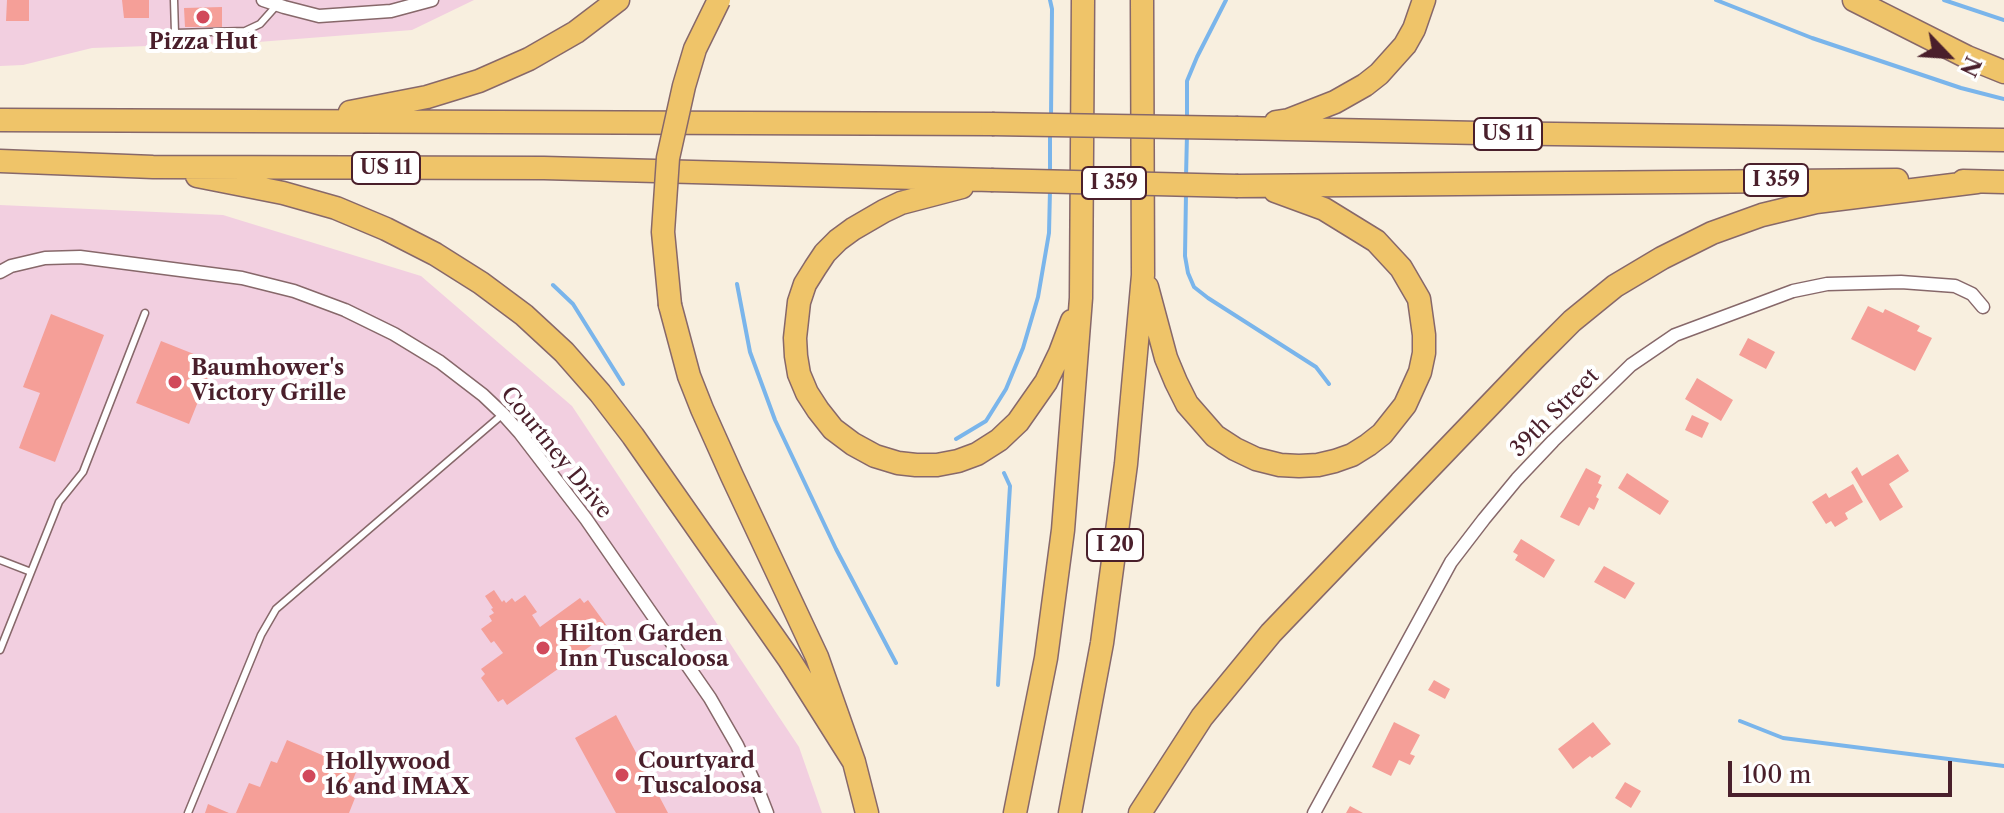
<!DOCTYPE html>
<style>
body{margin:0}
#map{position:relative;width:2004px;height:813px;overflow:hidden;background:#f8efdf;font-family:"Libre Caslon Text",serif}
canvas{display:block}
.north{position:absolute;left:1908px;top:16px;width:80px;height:80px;-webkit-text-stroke:6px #fff;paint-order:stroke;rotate:115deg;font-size:22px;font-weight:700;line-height:32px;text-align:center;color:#4a1f2b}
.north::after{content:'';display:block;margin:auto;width:28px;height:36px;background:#4a1f2b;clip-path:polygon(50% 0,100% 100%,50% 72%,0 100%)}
.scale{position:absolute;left:1728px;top:761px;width:224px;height:36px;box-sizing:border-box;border:4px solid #4a1f2b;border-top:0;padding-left:10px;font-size:24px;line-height:28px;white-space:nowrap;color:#4a1f2b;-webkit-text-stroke:6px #fff;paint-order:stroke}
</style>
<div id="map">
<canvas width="2004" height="813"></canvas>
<div class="north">N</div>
<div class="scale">100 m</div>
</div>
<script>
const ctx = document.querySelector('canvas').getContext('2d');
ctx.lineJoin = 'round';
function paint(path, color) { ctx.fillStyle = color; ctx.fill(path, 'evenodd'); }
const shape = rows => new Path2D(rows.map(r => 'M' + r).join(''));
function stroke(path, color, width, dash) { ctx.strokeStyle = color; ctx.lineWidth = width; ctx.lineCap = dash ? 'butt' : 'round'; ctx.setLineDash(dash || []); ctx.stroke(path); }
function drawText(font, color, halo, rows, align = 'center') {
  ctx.font = font + ' "Libre Caslon Text",serif'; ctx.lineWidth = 8; ctx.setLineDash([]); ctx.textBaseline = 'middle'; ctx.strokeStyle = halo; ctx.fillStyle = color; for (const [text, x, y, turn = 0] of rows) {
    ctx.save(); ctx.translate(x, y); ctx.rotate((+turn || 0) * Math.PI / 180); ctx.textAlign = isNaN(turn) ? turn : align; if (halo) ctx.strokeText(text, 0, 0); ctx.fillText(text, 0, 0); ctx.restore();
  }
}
paint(shape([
 [0,0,474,0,412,30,258,42,92,48,23,65,0,66],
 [0,205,223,215,421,276,572,406,799,747,822,813,0,813]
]), '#f2cfe0');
stroke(shape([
 [1050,0,1052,9,1051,117],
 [1716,0,1812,38,1961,88,2004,99],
 [1944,0,2004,20],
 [1187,121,1187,81,1197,57,1226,0],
 [1050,173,1050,134],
 [1186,177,1187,134],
 [1186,194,1185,256,1188,273,1194,287,1208,298,1316,367,1329,384],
 [737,284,750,352,775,420,836,549,896,663],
 [553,285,573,304,623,384],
 [956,439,986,421,1006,389,1023,348,1038,297,1049,233,1050,190],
 [998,685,1010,486,1004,473],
 [1740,721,1783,738,2004,766]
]), '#7ab5eb', 4);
paint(shape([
 [7,0,29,0,29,21,6,21],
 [122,0,149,0,149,18,124,18],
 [222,7,222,27,185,27,184,8],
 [1868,306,1883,313,1885,309,1920,326,1917,331,1932,338,1915,371,1851,339],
 [51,314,104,335,55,462,19,448,40,393,23,387],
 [1748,338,1775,352,1766,369,1739,355],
 [161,341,214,362,189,424,136,403],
 [1697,378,1733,400,1721,421,1685,399],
 [1692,415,1709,423,1702,438,1685,430],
 [1898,454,1909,471,1889,484,1903,507,1880,521,1851,472,1857,467,1862,476],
 [1586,468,1601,476,1598,483,1602,485,1596,497,1599,499,1594,510,1589,507,1579,526,1560,517],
 [1627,473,1669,501,1660,515,1618,488],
 [1853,484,1863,502,1845,513,1848,519,1835,527,1831,521,1826,524,1812,502,1826,493,1829,498],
 [1521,539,1555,560,1544,578,1515,560,1518,555,1513,552],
 [1604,566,1635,583,1625,599,1594,582],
 [494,590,502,602,504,600,506,603,512,598,515,602,525,595,537,612,532,615,540,627,580,598,584,603,588,600,607,626,602,629,606,635,507,705,503,699,498,702,481,678,485,674,481,669,503,653,494,641,491,643,481,629,492,621,489,616,494,613,491,609,493,608,485,596],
 [1434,680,1450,689,1445,699,1428,690],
 [616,715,668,813,616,813,575,738],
 [1394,722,1420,735,1410,754,1415,756,1410,765,1399,760,1391,776,1372,767],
 [1593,722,1611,744,1592,758,1590,756,1573,769,1558,749],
 [287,740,357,770,347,794,355,798,349,813,236,813,249,783,260,787,271,761,277,763],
 [1625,782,1641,791,1631,808,1615,798],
 [208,804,229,813,205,813],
 [1350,806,1363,813,1346,813]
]), '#f59f98');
const service = shape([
 [174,0,175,33,245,31,260,24,277,5],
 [0,560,31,572,0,650],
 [31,572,59,502,83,472,145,313],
 [188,813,261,635,276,609,503,414]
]);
const minor = shape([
 [263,0,284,7,319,16,391,11,432,0],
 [0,272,11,266,45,258,80,257,242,278,294,291,345,310,394,334,440,362,483,395,503,414,520,433,586,519,710,698,737,745,760,795,767,813],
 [1314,813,1451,562,1484,519,1517,479,1553,441,1631,365,1675,335,1793,291,1827,284,1901,282,1955,286,1972,294,1983,307]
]);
const motorway = shape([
 [1854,0,1967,57,2004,72],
 [350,112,427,97,479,81,529,59,576,32,618,0],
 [0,120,992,124],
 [1276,122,1289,120,1335,102,1365,85,1379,74,1405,45,1414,29,1424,0],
 [1238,128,1480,133,2004,140],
 [0,161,153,167,544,168,991,180],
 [197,176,283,193,336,208,386,229,435,254,481,283,524,315,564,352,600,393,633,436,789,659,854,762],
 [1963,181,2004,182],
 [1238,186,1897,180],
 [962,187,901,203,884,211,853,229,838,240,825,253,815,268,805,284,799,302,795,338,796,356,799,374,807,393,818,410,833,429,853,444,875,456,898,463,916,465,937,465,958,461,977,454,999,440,1018,422,1046,382,1060,353,1072,321],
 [1147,287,1166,358,1176,382,1187,404,1215,436,1235,449,1256,459,1280,465,1299,466,1318,465,1335,461,1352,455,1368,445,1382,434,1405,405,1420,372,1424,353,1424,335,1419,299,1401,268,1376,241,1324,209,1275,191],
 [670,305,689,376,702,409,732,476,817,657,854,762,867,813],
 [1015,813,1046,658,1063,530,1081,298,1083,0],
 [1070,813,1102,643,1126,464,1143,275,1142,0],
 [1140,813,1202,717,1271,633,1534,359,1572,321,1615,286,1662,258,1712,233,1762,215,1816,202,1977,182]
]);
stroke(service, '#87686a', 9);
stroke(minor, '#87686a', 15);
stroke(motorway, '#87686a', 25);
stroke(service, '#fff', 6);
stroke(minor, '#fff', 12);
stroke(motorway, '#efc469', 22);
const motorwayBridge = shape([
 [992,124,1238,128],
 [991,180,1238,186],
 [670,305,663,232,668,158,684,86,695,49,719,0]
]);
stroke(motorwayBridge, '#87686a', 25, []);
stroke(motorwayBridge, '#efc469', 22);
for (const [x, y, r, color] of [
 [203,17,8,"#d1495b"],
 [175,382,8,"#d1495b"],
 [543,648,8,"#d1495b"],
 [622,775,8,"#d1495b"],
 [309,776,8,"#d1495b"]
]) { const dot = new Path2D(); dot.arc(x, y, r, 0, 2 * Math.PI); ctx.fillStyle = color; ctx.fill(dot); stroke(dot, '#fff', 3); }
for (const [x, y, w] of [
 [1508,134,68],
 [386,168,68],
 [1776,180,64],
 [1114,183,64],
 [1115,545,56]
]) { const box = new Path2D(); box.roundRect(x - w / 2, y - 16, w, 32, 6); ctx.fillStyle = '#fff'; ctx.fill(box); stroke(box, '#4a1f2b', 2); }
drawText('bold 20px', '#4a1f2b', null, [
 ["US 11",1508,134],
 ["US 11",386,168],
 ["I 359",1776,180],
 ["I 359",1114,183],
 ["I 20",1115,545]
]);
drawText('bold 22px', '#4a1f2b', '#fff', [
 ["Pizza Hut",203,43,"center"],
 ["Baumhower's",191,369],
 ["Victory Grille",191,394],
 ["Hilton Garden",559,635],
 ["Inn Tuscaloosa",559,660],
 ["Courtyard",638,762],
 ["Tuscaloosa",638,787],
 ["Hollywood",325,763],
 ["16 and IMAX",325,788]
], 'left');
drawText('22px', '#4a1f2b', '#fff', [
 ["39th Street",1555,413,-45],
 ["Courtney Drive",556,453,51]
]);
</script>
